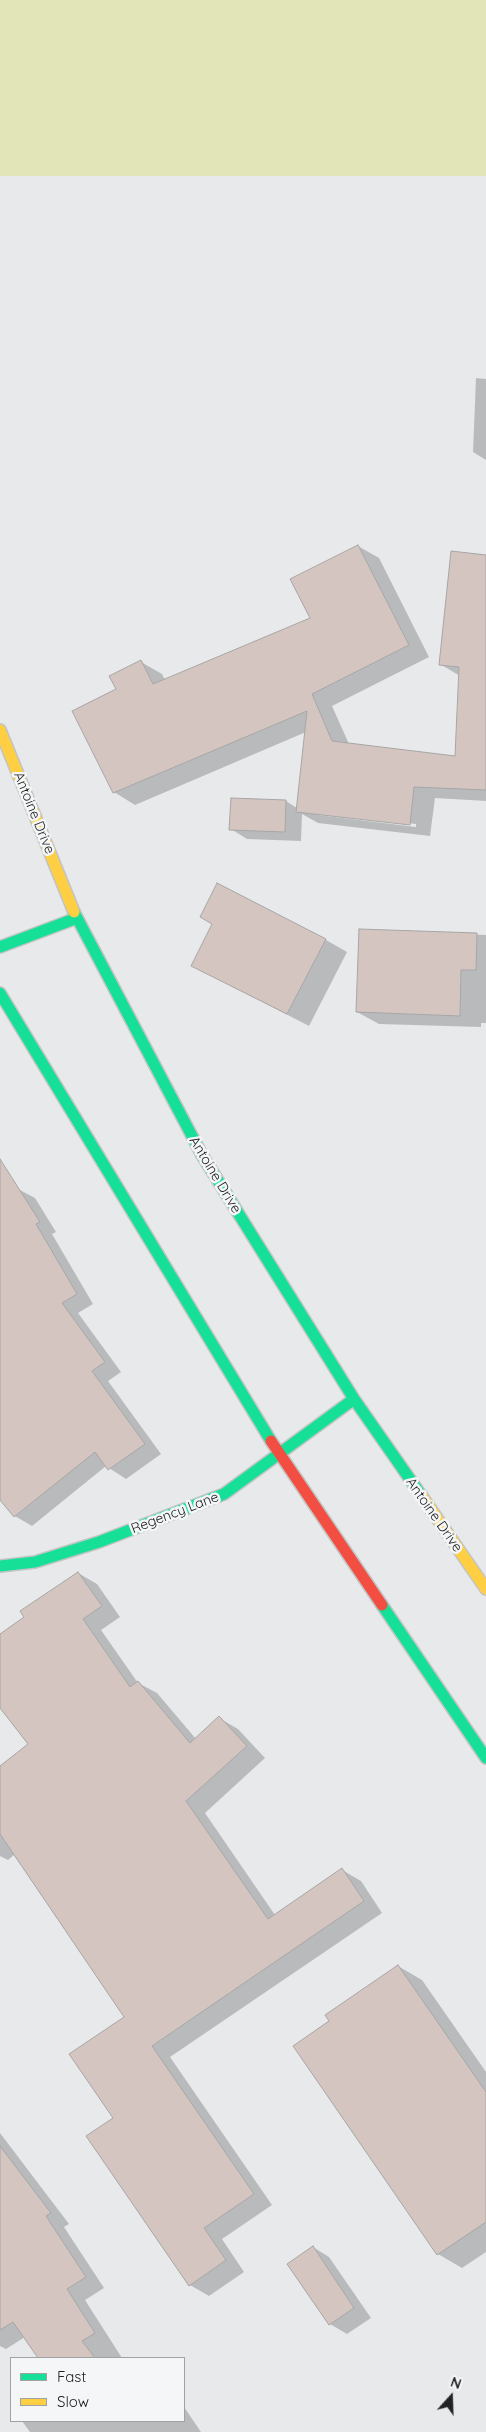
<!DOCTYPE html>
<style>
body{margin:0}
#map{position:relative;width:486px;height:2432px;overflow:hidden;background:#e8e9ea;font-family:Quicksand,sans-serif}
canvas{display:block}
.legend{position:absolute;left:10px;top:2357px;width:175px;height:65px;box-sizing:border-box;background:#f4f6f8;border:1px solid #a0a2a3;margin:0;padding:6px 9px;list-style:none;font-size:15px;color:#232324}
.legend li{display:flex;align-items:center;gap:10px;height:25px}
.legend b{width:25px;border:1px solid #a0a2a3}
.north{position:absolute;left:426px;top:2372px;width:50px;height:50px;-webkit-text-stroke:4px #f4f6f8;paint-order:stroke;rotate:20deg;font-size:14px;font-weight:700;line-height:20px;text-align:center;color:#232324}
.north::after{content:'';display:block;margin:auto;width:18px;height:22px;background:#232324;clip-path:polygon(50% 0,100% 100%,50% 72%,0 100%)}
</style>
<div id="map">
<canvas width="486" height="2432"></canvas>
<ul class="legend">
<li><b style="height:6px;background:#16e098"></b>Fast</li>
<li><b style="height:6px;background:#ffcf43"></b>Slow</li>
</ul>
<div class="north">N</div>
</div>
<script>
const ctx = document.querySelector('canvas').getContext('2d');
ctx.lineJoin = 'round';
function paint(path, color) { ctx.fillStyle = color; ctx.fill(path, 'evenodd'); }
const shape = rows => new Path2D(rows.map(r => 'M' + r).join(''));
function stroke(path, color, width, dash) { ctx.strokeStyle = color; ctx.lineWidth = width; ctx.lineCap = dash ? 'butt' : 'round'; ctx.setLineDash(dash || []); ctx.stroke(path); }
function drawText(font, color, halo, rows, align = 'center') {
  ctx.font = font + ' Quicksand,sans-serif'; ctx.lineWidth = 5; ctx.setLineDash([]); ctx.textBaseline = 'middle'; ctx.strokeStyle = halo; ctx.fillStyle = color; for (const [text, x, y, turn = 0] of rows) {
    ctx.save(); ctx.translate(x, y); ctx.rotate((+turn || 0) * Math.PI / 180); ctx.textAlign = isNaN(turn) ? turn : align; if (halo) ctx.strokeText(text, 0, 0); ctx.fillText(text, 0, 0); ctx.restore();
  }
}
paint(shape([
 [0,0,486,0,486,176,0,176]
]), '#e2e5b8');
paint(shape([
 [476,378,486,379,486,460,473,452],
 [358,546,379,558,429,657,332,706,349,744,456,757,460,676,440,664,486,556,486,801,435,798,430,836,318,823,302,814,301,841,247,839,231,829,286,801,297,808,306,732,135,805,114,792,117,690,141,662,162,674,165,680,312,619],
 [318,813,416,824,416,827,318,815],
 [360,931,486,935,486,1023,481,1023,481,1027,379,1024,357,1012],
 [326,940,347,952,309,1026,214,977],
 [18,1189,35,1198,56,1232,52,1234,93,1304,78,1313,121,1372,108,1381,161,1454,126,1479,106,1466,32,1526,15,1516,0,1498,0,1199],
 [78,1573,97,1584,120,1617,101,1630,138,1683,157,1693,196,1739,219,1718,238,1729,265,1758,205,1813,275,1915,342,1870,361,1881,382,1913,170,2057,272,2205,222,2239,244,2272,209,2296,190,2285,115,2118,126,2017,15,1854,8,1860,0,1856,0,1768,30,1744,0,1707,0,1635,26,1617],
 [398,1966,422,1980,486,2072,486,2252,462,2268,438,2254,331,2022],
 [0,2133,69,2224,64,2227,104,2288,85,2300,122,2358,39,2358,25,2337,6,2349,0,2346],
 [313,2247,329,2257,371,2318,347,2334,330,2324,288,2264],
 [184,2407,201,2432,30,2432,22,2421,184,2421]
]), '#0003');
const building = shape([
 [358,545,409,645,312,694,332,741,455,756,459,667,439,665,451,551,486,555,486,790,414,787,410,825,296,812,307,711,113,793,72,711,116,689,109,676,141,660,153,684,310,618,290,579,358,545],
 [231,798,286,800,285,832,229,830,231,798],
 [217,883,326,939,287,1014,191,966,212,924,200,917,217,883],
 [359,929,477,933,476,970,461,970,460,1016,356,1012,359,929],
 [0,1159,40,1222,36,1224,77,1294,62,1303,105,1362,92,1371,145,1444,108,1470,95,1452,14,1517,0,1500,0,1159],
 [78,1572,102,1606,83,1619,130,1687,138,1681,190,1743,219,1716,247,1746,186,1801,268,1919,342,1868,364,1901,152,2046,254,2194,204,2228,226,2260,189,2286,86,2136,113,2118,69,2054,124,2017,0,1834,0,1766,28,1744,0,1708,0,1634,24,1617,20,1611,78,1572],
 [398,1965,486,2092,486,2222,437,2255,293,2046,329,2021,325,2015,398,1965],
 [0,2146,51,2213,46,2216,86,2277,67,2289,95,2333,82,2341,95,2358,38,2358,13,2322,0,2330,0,2146],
 [313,2246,354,2308,329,2325,287,2264,313,2246]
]);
paint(building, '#d5c5c0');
stroke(building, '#a6a6a6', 1);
const fast = shape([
 [74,912,202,1155,354,1399,421,1495],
 [0,947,77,918],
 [0,993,271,1441],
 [0,1566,35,1562,99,1542,224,1494,354,1399],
 [382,1605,486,1758]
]);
const slow = shape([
 [0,730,74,912],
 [421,1495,486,1589]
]);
const jam = shape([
 [271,1441,382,1605]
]);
stroke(fast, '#c3c4c5', 14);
stroke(slow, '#c3c4c5', 14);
stroke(jam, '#c3c4c5', 14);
stroke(fast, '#16e098', 11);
stroke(slow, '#ffcf43', 11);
stroke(jam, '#f24e42', 11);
drawText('14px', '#232324', '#f4f6f8', [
 ["Antoine Drive",34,813,68],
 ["Antoine Drive",215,1175,59],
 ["Regency Lane",175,1513,-21],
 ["Antoine Drive",434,1515,55]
]);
</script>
